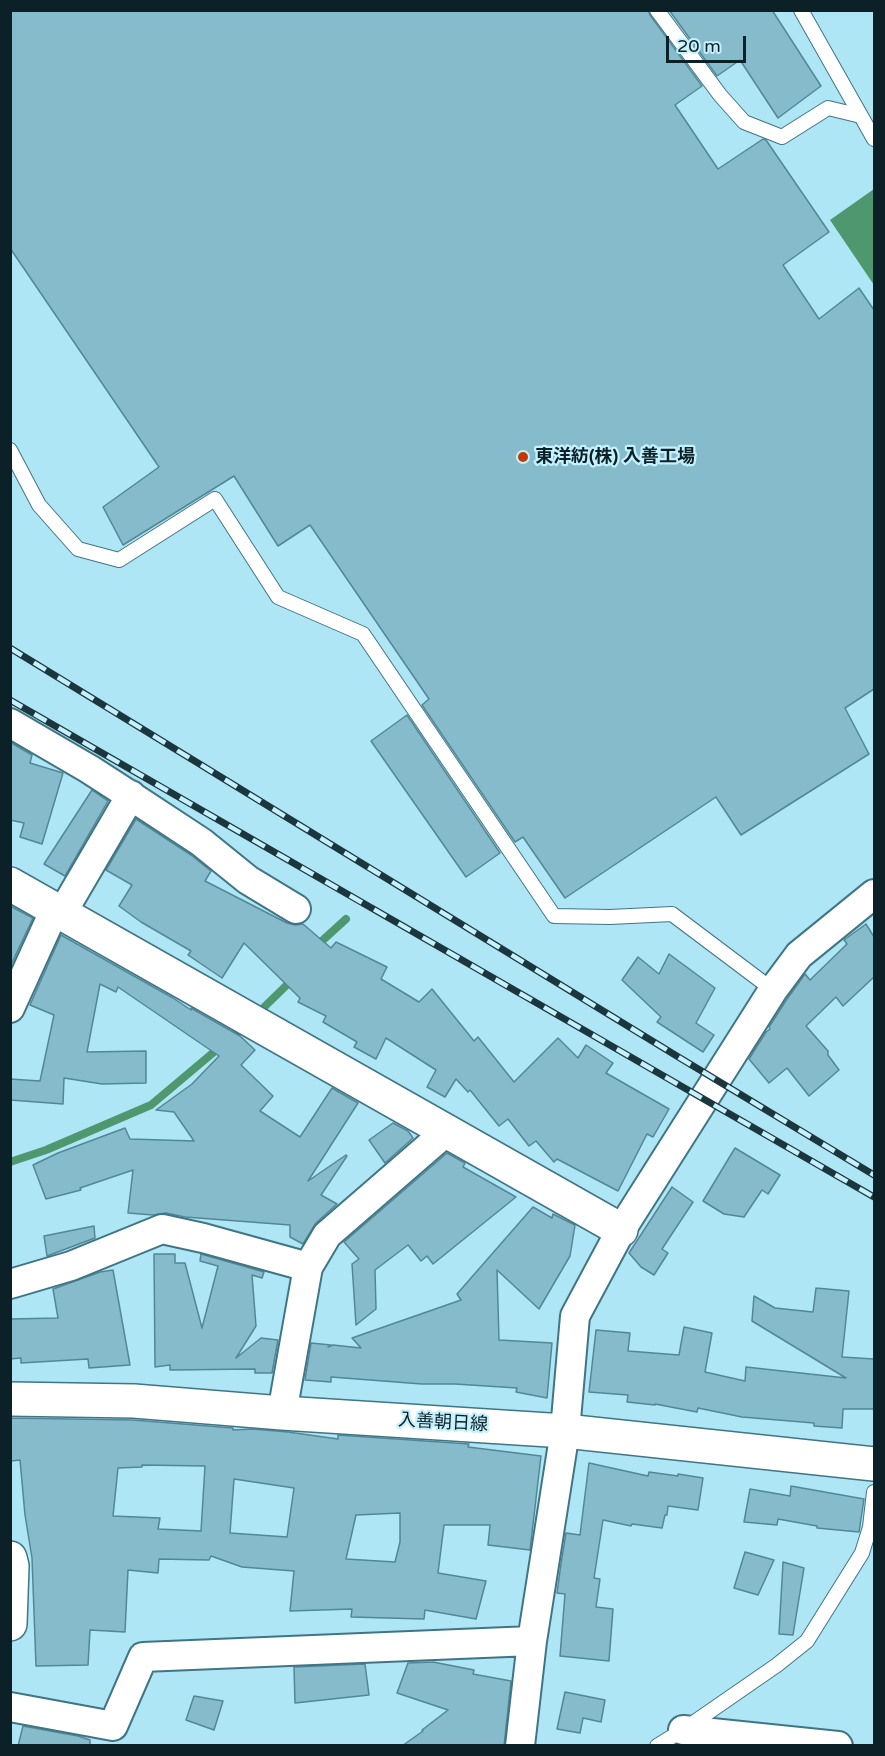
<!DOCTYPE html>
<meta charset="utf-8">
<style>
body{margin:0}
#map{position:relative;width:885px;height:1756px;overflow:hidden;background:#aee6f6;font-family:"Varela Round",sans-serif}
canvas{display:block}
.frame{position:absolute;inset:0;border:12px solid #0b2127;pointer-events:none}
.scale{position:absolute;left:666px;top:36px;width:80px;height:27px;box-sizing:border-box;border:3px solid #0b2127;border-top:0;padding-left:8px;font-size:18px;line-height:21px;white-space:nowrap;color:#0b2127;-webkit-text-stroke:4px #c5f1fe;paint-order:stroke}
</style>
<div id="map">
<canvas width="885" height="1756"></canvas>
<div class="frame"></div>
<div class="scale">20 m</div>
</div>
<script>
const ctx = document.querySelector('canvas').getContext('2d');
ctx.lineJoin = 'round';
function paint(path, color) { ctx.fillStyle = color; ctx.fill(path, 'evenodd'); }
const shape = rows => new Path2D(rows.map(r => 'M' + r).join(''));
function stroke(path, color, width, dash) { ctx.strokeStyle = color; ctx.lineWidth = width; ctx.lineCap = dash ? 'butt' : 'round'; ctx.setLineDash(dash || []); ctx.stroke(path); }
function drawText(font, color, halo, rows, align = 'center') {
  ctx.font = font + ' "Varela Round","Noto Sans JP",sans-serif'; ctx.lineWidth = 4.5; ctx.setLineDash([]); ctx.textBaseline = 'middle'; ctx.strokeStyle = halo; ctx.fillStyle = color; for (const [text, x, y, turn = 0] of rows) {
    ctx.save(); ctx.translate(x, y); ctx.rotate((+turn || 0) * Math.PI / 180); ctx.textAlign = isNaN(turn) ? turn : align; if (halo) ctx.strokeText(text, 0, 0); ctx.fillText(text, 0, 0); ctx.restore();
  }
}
paint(shape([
 [874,189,874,285,830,220]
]), '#4e976f');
stroke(shape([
 [317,948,323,940,346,919],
 [255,1016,295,977],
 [10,1162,46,1150,151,1105,246,1025]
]), '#4e976f', 8);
const building = shape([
 [10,10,648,10,650,15,702,86,675,105,718,169,763,139,766,140,829,232,783,265,819,319,859,288,874,310,874,689,845,708,869,754,741,835,716,797,565,898,523,837,515,842,422,705,429,699,310,525,278,546,234,476,123,545,103,507,159,467,10,248,10,10],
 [669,10,772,10,821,86,778,118,740,60,717,76,669,10],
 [407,715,500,853,466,877,371,741,407,715],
 [10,742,32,755,30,763,63,773,42,844,20,837,24,823,10,820,10,742],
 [92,790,108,801,65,876,44,864,92,790],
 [136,819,191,855,211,871,205,881,287,923,295,925,303,924,331,948,336,942,387,967,381,979,419,1002,432,989,474,1041,478,1037,514,1082,558,1038,578,1058,586,1045,613,1063,606,1073,669,1109,653,1137,647,1134,618,1191,557,1159,554,1162,536,1141,529,1146,508,1119,499,1126,470,1090,468,1092,456,1079,445,1097,427,1087,436,1070,386,1038,376,1059,354,1047,357,1042,323,1022,326,1016,298,1002,300,998,244,943,222,978,188,955,191,951,141,922,119,906,132,885,106,870,136,819],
 [10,906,33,918,10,967,10,906],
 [866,924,874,937,874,977,843,1006,836,997,806,1026,828,1051,828,1055,839,1070,809,1096,787,1068,769,1083,749,1059,766,1032,770,1029,769,1027,787,999,805,974,810,980,847,944,844,940,866,924],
 [61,935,173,998,191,1010,191,1008,240,1036,255,1050,241,1065,273,1096,260,1111,300,1137,332,1088,358,1103,308,1181,346,1155,347,1156,321,1195,337,1204,316,1223,303,1244,290,1237,290,1225,185,1217,166,1213,153,1215,128,1213,133,1170,80,1188,81,1190,46,1199,33,1165,58,1153,125,1128,130,1139,194,1141,174,1112,156,1110,192,1084,219,1056,118,987,116,992,100,984,87,1052,146,1051,146,1083,102,1084,64,1078,63,1104,10,1100,10,1079,40,1081,54,1015,30,1005,61,935],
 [669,954,715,988,696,1023,714,1035,703,1052,657,1022,661,1017,622,980,638,957,659,974,669,954],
 [393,1123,408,1131,413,1138,385,1163,369,1140,393,1123],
 [735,1148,780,1175,768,1194,762,1190,744,1217,724,1214,703,1201,735,1148],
 [447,1153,465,1163,463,1167,516,1197,433,1264,427,1256,421,1261,408,1245,375,1270,376,1309,356,1325,352,1264,359,1259,344,1242,447,1153],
 [672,1187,693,1202,662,1249,668,1253,654,1275,641,1267,629,1253,672,1187],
 [533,1207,552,1218,553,1214,575,1225,570,1256,539,1309,497,1270,499,1340,552,1343,547,1398,516,1392,517,1388,455,1384,422,1384,331,1377,331,1382,305,1380,311,1343,331,1345,328,1347,333,1345,361,1348,352,1338,461,1300,457,1294,533,1207],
 [94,1226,95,1238,47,1256,44,1236,94,1226],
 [154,1254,175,1254,175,1263,185,1263,202,1328,218,1266,200,1261,201,1254,264,1272,262,1278,252,1275,256,1326,236,1358,261,1338,278,1340,272,1373,255,1373,255,1369,170,1370,170,1365,155,1367,154,1254],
 [113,1270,130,1365,89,1368,88,1359,21,1363,21,1358,10,1359,10,1319,58,1318,53,1289,100,1272,113,1270],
 [816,1288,849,1291,842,1357,874,1359,874,1409,843,1409,842,1428,814,1426,814,1423,742,1417,698,1408,697,1412,655,1404,655,1405,627,1402,628,1395,589,1392,596,1330,630,1333,628,1351,679,1355,684,1327,712,1333,705,1372,745,1381,746,1367,846,1378,752,1321,754,1296,775,1308,813,1312,816,1288],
 [10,1418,133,1420,233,1428,233,1430,252,1429,288,1432,338,1439,338,1435,469,1444,468,1447,541,1456,530,1550,488,1545,490,1525,444,1525,438,1573,486,1581,476,1619,425,1610,424,1619,351,1617,352,1609,290,1611,294,1571,242,1567,211,1556,209,1560,159,1559,158,1573,128,1570,125,1632,90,1630,88,1665,36,1666,32,1558,25,1515,20,1460,11,1461,10,1418],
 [142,1465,205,1466,201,1531,158,1529,160,1518,113,1516,118,1468,142,1467,142,1465],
 [234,1479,294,1488,287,1537,230,1533,234,1479],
 [400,1513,400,1542,395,1562,346,1559,356,1515,400,1513],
 [589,1463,648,1476,649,1472,678,1476,678,1474,703,1478,698,1510,668,1506,667,1515,665,1515,662,1528,632,1524,631,1526,603,1520,594,1578,600,1579,596,1607,613,1609,609,1661,560,1656,565,1594,557,1593,561,1564,566,1533,580,1535,589,1463],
 [791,1486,864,1499,859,1532,817,1528,817,1526,778,1519,777,1525,744,1522,750,1489,790,1496,791,1486],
 [745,1552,774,1560,758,1595,734,1588,745,1552],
 [783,1562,804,1568,793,1635,779,1634,783,1562],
 [433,1662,474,1670,473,1674,511,1681,504,1746,402,1746,423,1731,422,1730,448,1710,397,1693,408,1663,433,1662],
 [365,1664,369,1695,295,1703,294,1667,365,1664],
 [565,1692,605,1700,601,1722,583,1718,580,1733,557,1729,565,1692],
 [194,1696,223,1701,214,1730,186,1720,194,1696],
 [23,1726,78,1736,90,1740,90,1746,18,1746,23,1726]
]);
paint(building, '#85bbcb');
stroke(building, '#538796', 1.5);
const lane = shape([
 [657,10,720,95,744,122,782,137,828,108,861,116],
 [801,10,874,139],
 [10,450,39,505,78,549,119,560,215,499,278,597,363,634,554,916,610,917,672,914,773,990],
 [657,1746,683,1730,777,1665,807,1641,862,1553,870,1527,874,1492]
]);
const street = shape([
 [10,723,89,769,134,798,201,842,248,880,296,909],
 [62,913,131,795],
 [10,1008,55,909],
 [10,1284,71,1266,162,1229,203,1238,308,1267,327,1235,447,1131],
 [282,1413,308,1267],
 [10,1707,113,1726,143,1657,532,1641],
 [683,1730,838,1746],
 [520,1746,532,1641,565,1431,575,1316,621,1230,773,990,799,955,874,894]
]);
const secondary = shape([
 [10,884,621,1230],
 [10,1558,12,1566,10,1624]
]);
const primary = shape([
 [10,1399,134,1401,282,1413,565,1431,874,1464]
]);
stroke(lane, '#407584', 16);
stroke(street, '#407584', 32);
stroke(secondary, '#407584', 36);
stroke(primary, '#407584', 36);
stroke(lane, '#fff', 14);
stroke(street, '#fff', 28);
stroke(secondary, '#fff', 33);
stroke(primary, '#fff', 33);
const rail = shape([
 [10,648,680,1058,874,1175],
 [10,700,874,1197]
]);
stroke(rail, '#1c363d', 7);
stroke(rail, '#c5f1fe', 4.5, [14]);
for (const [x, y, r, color] of [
 [523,457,6,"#c13a00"]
]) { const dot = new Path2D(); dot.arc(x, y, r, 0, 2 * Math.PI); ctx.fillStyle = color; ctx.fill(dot); stroke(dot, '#c5f1fe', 2); }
drawText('bold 18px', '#0b2127', '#c5f1fe', [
 ["東洋紡(株) 入善工場",535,457]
], 'left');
drawText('18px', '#0b2127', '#c5f1fe', [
 ["入善朝日線",443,1423,3]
]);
</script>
